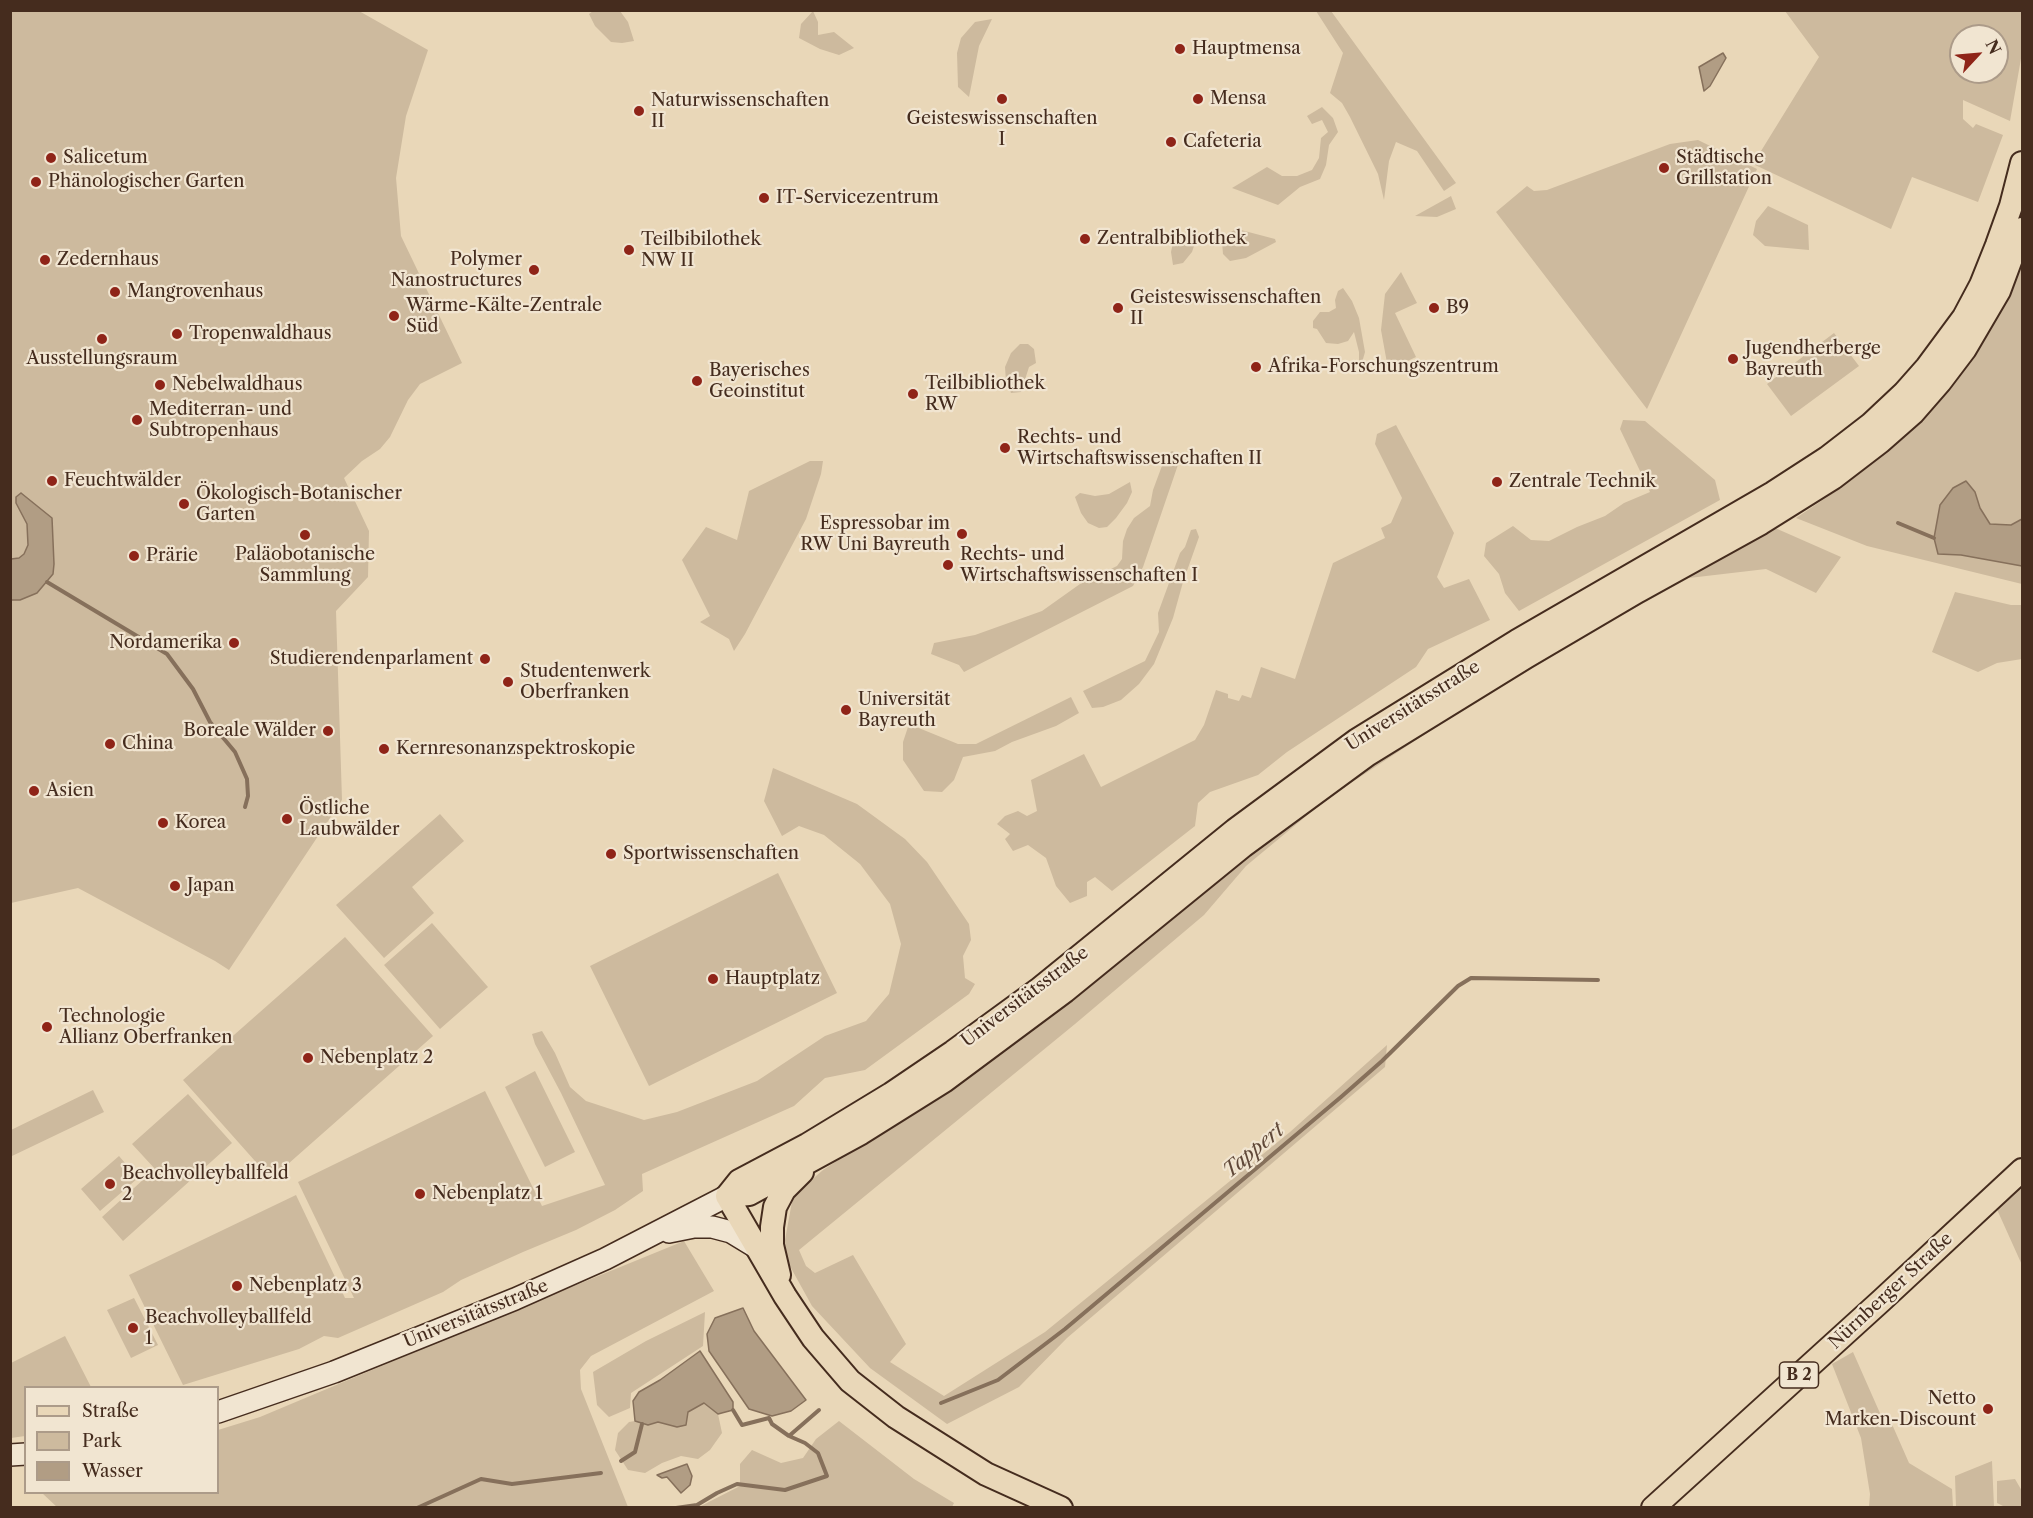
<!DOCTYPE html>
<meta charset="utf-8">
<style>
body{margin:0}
#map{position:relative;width:2033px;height:1518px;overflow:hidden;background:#e9d7b8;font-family:"Libre Caslon Text",serif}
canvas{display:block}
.frame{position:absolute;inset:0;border:12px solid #452c1e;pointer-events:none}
.legend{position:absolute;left:24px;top:1386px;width:195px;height:108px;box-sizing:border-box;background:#f1e5d1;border:2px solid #ac9b89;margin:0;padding:8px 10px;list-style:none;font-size:18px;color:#452c1e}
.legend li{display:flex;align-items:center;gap:12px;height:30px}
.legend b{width:30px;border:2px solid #ac9b89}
.north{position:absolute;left:1949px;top:24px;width:60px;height:60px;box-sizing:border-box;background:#f1e5d1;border:2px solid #ac9b89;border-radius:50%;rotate:64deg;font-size:16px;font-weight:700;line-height:24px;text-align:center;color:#452c1e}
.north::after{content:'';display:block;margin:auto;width:21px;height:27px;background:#8f2418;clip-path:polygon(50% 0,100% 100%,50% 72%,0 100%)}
</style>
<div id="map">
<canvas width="2033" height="1518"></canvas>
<div class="frame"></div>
<ul class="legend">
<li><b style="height:8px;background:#e9d7b8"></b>Straße</li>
<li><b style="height:16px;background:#cdba9e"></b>Park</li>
<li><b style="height:16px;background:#b19d84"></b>Wasser</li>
</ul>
<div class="north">N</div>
</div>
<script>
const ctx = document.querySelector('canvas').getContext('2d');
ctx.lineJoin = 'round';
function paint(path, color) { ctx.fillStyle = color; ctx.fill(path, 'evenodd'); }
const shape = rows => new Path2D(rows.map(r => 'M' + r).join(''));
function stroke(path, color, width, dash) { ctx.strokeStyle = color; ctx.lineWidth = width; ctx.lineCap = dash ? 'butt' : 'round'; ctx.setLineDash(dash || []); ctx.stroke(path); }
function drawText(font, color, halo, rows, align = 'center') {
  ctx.font = font + ' "Libre Caslon Text",serif'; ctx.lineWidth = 4.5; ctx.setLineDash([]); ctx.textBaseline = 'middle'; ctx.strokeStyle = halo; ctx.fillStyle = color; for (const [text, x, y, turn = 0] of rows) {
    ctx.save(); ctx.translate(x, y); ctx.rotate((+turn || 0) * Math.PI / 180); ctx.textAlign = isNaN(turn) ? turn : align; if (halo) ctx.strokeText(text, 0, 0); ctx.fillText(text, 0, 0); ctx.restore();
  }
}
paint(shape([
 [10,11,359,11,428,50,406,116,396,178,401,236,462,363,420,384,408,400,390,437,380,449,362,461,344,478,369,531,368,577,336,611,342,800,229,970,215,961,78,888,11,903],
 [593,11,620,11,628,22,634,41,622,43,611,42,595,26,589,14],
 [813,11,818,22,818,35,834,32,854,48,839,55,820,49,799,38,801,24],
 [1316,11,1331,11,1456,183,1444,191,1417,151,1396,142,1389,161,1384,200,1378,174,1350,117,1342,103,1330,93,1343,53],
 [1785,11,2022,11,2022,53,2010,121,1963,100,1963,119,1973,128,1976,124,2003,135,1978,202,1912,177,1891,229,1753,164,1819,57],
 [1961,36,1997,36,1997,72,1961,72],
 [992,19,979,46,969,97,958,87,957,53,961,38,975,22],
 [1322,107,1333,118,1338,132,1329,145,1326,165,1320,179,1300,187,1278,205,1232,188,1267,167,1282,176,1297,176,1312,170,1319,158,1321,138,1328,132,1322,120,1312,124,1307,116],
 [1698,140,1757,169,1647,409,1496,212,1527,186,1534,191,1547,190,1670,144],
 [1451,196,1456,209,1437,217,1415,216],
 [1768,206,1808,225,1809,250,1765,246,1753,235,1756,221],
 [1237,229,1275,239,1276,242,1246,258,1230,261,1223,254,1222,242,1226,234],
 [1184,233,1190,236,1192,240,1194,246,1192,252,1183,263,1173,265,1171,252,1174,238],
 [2022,261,2022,519,2011,525,1990,524,1980,508,1975,492,1938,554,1961,555,2022,566,2022,584,1867,546,1796,518,1836,491,1889,450,1947,386],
 [1401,272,1417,303,1395,313,1416,357,1399,365,1387,363,1381,330,1385,294],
 [1343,288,1352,301,1359,318,1365,352,1359,373,1359,352,1354,332,1348,341,1338,344,1326,343,1317,329,1313,328,1313,321,1320,312,1329,312,1336,308,1335,300,1338,291],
 [1834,333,1859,366,1791,416,1767,384],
 [1020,344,1028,344,1034,349,1036,363,1029,367,1021,392,1011,393,1006,381,1005,367,1011,353],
 [1623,420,1645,421,1715,480,1720,500,1519,611,1505,593,1499,574,1484,556,1486,543,1513,526,1531,540,1549,541,1577,527,1605,516,1624,503,1650,492,1620,429],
 [1396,425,1454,533,1437,577,1444,588,1469,579,1490,620,1428,649,1416,667,1287,752,1258,775,1210,792,1198,803,1195,826,1112,891,1095,877,1087,882,1087,896,1070,903,1056,886,1046,858,1028,845,1013,851,1005,839,1010,834,997,824,1005,816,1018,811,1027,816,1037,811,1031,780,1084,754,1101,787,1195,740,1204,725,1216,690,1228,694,1228,698,1239,701,1242,695,1251,698,1261,667,1295,679,1333,563,1385,538,1381,528,1391,523,1402,498,1375,444,1377,434],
 [1172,451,1181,456,1143,567,1133,586,964,672,959,665,931,654,934,643,975,635,1042,611,1080,584,1117,566,1122,559,1123,541,1127,529,1134,518,1150,506,1153,490,1166,455],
 [810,461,823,461,821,474,806,519,745,634,734,651,729,639,700,622,710,616,682,560,706,527,737,540,749,491],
 [1130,482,1132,492,1127,503,1116,518,1107,527,1099,528,1088,523,1081,513,1075,497,1080,493,1095,496,1109,494],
 [1766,524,1841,557,1816,593,1766,569,1689,578,1524,669,1328,798,1246,866,1204,915,1075,1024,799,1250,806,1266,815,1273,853,1255,906,1344,890,1362,944,1396,1045,1332,1290,1132,1387,1045,1385,1067,1067,1338,1019,1387,947,1424,870,1368,812,1306,786,1259,785,1240,793,1196,823,1170,965,1076,1052,1008,1243,850,1320,793,1419,725,1556,643],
 [1196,529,1199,537,1183,582,1173,618,1154,664,1139,684,1121,700,1103,707,1092,708,1083,691,1145,661,1159,632,1158,613,1180,553,1185,547,1191,530],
 [1955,592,2011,605,2022,605,2022,659,1997,663,1978,672,1932,652],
 [1071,697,1079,713,1056,726,1012,742,995,751,963,757,954,780,942,792,924,791,903,760,903,742,909,724,958,744,976,744],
 [773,768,857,804,905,839,927,862,969,924,971,940,963,956,965,978,975,984,969,994,865,1070,825,1078,794,1106,642,1174,643,1191,615,1210,576,1230,523,1252,461,1280,443,1292,338,1338,324,1336,299,1349,183,1385,129,1275,296,1195,345,1298,354,1298,298,1182,485,1091,542,1206,605,1185,561,1093,535,1044,532,1034,542,1031,555,1053,570,1087,586,1101,644,1120,677,1112,757,1081,825,1036,866,1021,889,994,901,944,890,904,860,864,824,835,799,826,782,836,764,801],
 [440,814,464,841,412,887,434,913,384,958,336,905],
 [778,873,837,993,649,1086,590,966],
 [432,923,488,987,440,1029,384,965],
 [345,937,433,1036,271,1179,183,1080],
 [535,1071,575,1152,545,1167,505,1087],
 [93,1090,104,1112,12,1156,11,1130],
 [188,1094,232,1143,123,1241,102,1217,155,1169,132,1144],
 [119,1156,138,1178,100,1211,81,1189],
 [2022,1181,2022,1265,1995,1205],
 [684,1241,714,1291,591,1356,580,1370,581,1389,628,1507,58,1508,42,1493,218,1492,218,1430,260,1417,515,1310],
 [134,1298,158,1345,131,1358,107,1310],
 [705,1312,703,1346,631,1393,630,1408,609,1417,597,1405,593,1372,646,1341],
 [65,1336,91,1387,26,1388,25,1436,11,1438,11,1363],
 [1853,1352,1883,1420,1891,1422,1909,1463,1952,1489,1953,1507,1869,1507,1870,1494,1861,1438,1832,1364],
 [704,1403,718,1414,722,1433,710,1450,698,1459,681,1456,662,1463,645,1473,628,1470,615,1450,618,1433,629,1422,635,1421,648,1425,658,1422,677,1427,686,1425,688,1412],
 [839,1421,914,1479,954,1503,952,1507,699,1507,740,1486,740,1464,752,1450,781,1463,803,1458,816,1439],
 [1992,1461,1994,1507,1956,1507,1955,1476],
 [2015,1479,2022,1491,2022,1507,2005,1507,1997,1503,1997,1481]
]), '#cdba9e');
const water = shape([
 [1723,53,1726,58,1710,86,1704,91,1699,67,1723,53],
 [1966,481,1975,492,1980,508,1990,524,2011,525,2022,519,2022,566,1961,555,1938,554,1934,538,1940,505,1953,488,1966,481],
 [21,493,52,518,54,564,53,574,37,593,20,600,11,600,11,559,19,558,24,554,28,545,27,524,16,503,16,497,21,493],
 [743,1308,754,1331,806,1400,791,1411,772,1416,749,1409,709,1351,707,1334,715,1318,743,1308],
 [700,1351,733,1402,733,1410,718,1414,704,1403,688,1412,686,1425,677,1427,658,1422,648,1425,635,1421,633,1401,639,1392,660,1380,700,1351],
 [687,1464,692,1476,690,1485,681,1493,667,1477,662,1478,657,1475,687,1464]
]);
paint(water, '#b19d84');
stroke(water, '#86705b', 1.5);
stroke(shape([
 [1898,523,1934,538],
 [47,582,167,654,193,689,210,722,235,752,247,779,248,796,245,807],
 [941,1403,998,1380,1065,1329,1341,1097,1382,1061,1458,986,1471,978,1598,980],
 [789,1436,819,1410],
 [621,1461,635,1452,642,1424],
 [417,1508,481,1479,512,1484,601,1473],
 [676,1508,697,1505,717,1493,737,1484,785,1490,827,1476,818,1453,805,1443,789,1436,772,1424,769,1418,742,1425,733,1410]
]), '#86705b', 4);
const secondary = shape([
 [669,1232,694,1227,712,1227,731,1232,754,1246],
 [218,1412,334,1372,515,1299,605,1259,727,1196],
 [10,1455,26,1454]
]);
const primary = shape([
 [727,1196,739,1181,807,1145,891,1094,953,1052,1038,990,1235,830,1357,740,1517,641,1773,493,1827,458,1871,424,1904,393,1927,367,1964,317,1981,285,1997,245,2011,206,2022,163],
 [727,1196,749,1194,861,1133,944,1081,1065,991,1243,846,1367,755,1526,657,1638,591,1761,523,1833,478,1880,442,1913,413,1940,382,1965,349,1999,291,2022,229],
 [727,1196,785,1296,813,1338,850,1381,896,1417,986,1474,1061,1508],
 [779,1275,772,1245,772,1227,775,1207,784,1190,802,1172],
 [1653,1508,1882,1300,2022,1170]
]);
stroke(secondary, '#452c1e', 24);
stroke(primary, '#452c1e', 26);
stroke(secondary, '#f1e5d1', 21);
stroke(primary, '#e9d7b8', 22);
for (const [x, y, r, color] of [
 [1180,49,6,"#8f2418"],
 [1002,99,6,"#8f2418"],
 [1198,99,6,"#8f2418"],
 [639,111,6,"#8f2418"],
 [1171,142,6,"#8f2418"],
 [51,158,6,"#8f2418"],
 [1664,168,6,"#8f2418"],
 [36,182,6,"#8f2418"],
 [764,198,6,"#8f2418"],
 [1085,239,6,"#8f2418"],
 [629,250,6,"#8f2418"],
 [45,260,6,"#8f2418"],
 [534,270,6,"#8f2418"],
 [115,292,6,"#8f2418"],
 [1118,308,6,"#8f2418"],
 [1434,308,6,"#8f2418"],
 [394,316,6,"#8f2418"],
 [177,334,6,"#8f2418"],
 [102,339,6,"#8f2418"],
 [1733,359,6,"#8f2418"],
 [1256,367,6,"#8f2418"],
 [697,381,6,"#8f2418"],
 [160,385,6,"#8f2418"],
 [913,394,6,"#8f2418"],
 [137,420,6,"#8f2418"],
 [1005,448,6,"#8f2418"],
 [52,481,6,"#8f2418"],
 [1497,482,6,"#8f2418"],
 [184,504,6,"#8f2418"],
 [962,534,6,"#8f2418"],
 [305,535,6,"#8f2418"],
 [134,556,6,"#8f2418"],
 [948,565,6,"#8f2418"],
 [234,643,6,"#8f2418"],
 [485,659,6,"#8f2418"],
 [508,682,6,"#8f2418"],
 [846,710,6,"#8f2418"],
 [328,731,6,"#8f2418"],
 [110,744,6,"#8f2418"],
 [384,749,6,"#8f2418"],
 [34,791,6,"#8f2418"],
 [287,819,6,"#8f2418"],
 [163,823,6,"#8f2418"],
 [611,854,6,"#8f2418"],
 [175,886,6,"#8f2418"],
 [713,979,6,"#8f2418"],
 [47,1027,6,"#8f2418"],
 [308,1058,6,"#8f2418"],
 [110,1184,6,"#8f2418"],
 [420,1194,6,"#8f2418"],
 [237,1286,6,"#8f2418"],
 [133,1328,6,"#8f2418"],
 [1988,1409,6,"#8f2418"]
]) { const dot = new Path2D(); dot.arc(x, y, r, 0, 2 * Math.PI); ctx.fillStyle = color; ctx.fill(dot); stroke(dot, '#f1e5d1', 2); }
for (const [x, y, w] of [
 [1799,1375,39]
]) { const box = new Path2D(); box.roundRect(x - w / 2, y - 13, w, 26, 4.5); ctx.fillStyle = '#f1e5d1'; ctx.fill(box); stroke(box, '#452c1e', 1.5); }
drawText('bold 16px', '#452c1e', null, [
 ["B 2",1799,1375]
]);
drawText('18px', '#452c1e', '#f1e5d1', [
 ["Hauptmensa",1192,49],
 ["Mensa",1210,99],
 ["Naturwissenschaften",651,101],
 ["II",651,122],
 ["Geisteswissenschaften",1002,119,"center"],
 ["I",1002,140,"center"],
 ["Cafeteria",1183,142],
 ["Salicetum",63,158],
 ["Städtische",1676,158],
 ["Grillstation",1676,179],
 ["Phänologischer Garten",48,182],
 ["IT-Servicezentrum",776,198],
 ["Zentralbibliothek",1097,239],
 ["Teilbibilothek",641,240],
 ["NW II",641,261],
 ["Zedernhaus",57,260],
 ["Polymer",522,260,"right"],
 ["Nanostructures",522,281,"right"],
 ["Mangrovenhaus",127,292],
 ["Geisteswissenschaften",1130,298],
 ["II",1130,319],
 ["Wärme-Kälte-Zentrale",406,306],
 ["Süd",406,327],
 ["B9",1446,308],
 ["Tropenwaldhaus",189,334],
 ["Jugendherberge",1745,349],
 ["Bayreuth",1745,370],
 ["Ausstellungsraum",102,359,"center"],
 ["Afrika-Forschungszentrum",1268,367],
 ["Bayerisches",709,371],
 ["Geoinstitut",709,392],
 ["Teilbibliothek",925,384],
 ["RW",925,405],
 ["Nebelwaldhaus",172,385],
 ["Mediterran- und",149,410],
 ["Subtropenhaus",149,431],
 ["Rechts- und",1017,438],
 ["Wirtschaftswissenschaften II",1017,459],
 ["Feuchtwälder",64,481],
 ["Zentrale Technik",1509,482],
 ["Ökologisch-Botanischer",196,494],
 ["Garten",196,515],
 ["Espressobar im",950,524,"right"],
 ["RW Uni Bayreuth",950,545,"right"],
 ["Paläobotanische",305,555,"center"],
 ["Sammlung",305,576,"center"],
 ["Rechts- und",960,555],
 ["Wirtschaftswissenschaften I",960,576],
 ["Prärie",146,556],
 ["Nordamerika",222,643,"right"],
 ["Studierendenparlament",473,659,"right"],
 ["Studentenwerk",520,672],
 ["Oberfranken",520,693],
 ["Universität",858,700],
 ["Bayreuth",858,721],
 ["Boreale Wälder",316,731,"right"],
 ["China",122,744],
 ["Kernresonanzspektroskopie",396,749],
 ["Asien",46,791],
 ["Östliche",299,809],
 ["Laubwälder",299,830],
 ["Korea",175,823],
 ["Sportwissenschaften",623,854],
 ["Japan",187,886],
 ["Hauptplatz",725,979],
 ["Technologie",59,1017],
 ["Allianz Oberfranken",59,1038],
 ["Nebenplatz 2",320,1058],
 ["Beachvolleyballfeld",122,1174],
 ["2",122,1195],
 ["Nebenplatz 1",432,1194],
 ["Nebenplatz 3",249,1286],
 ["Beachvolleyballfeld",145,1318],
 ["1",145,1339],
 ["Netto",1976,1399,"right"],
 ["Marken-Discount",1976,1420,"right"]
], 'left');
drawText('18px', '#452c1e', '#f1e5d1', [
 ["Universitätsstraße",1413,706,-32],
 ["Universitätsstraße",1025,997,-37],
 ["Nürnberger Straße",1891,1291,-43],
 ["Universitätsstraße",476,1314,-22]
]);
drawText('italic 20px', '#604838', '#f1e5d1', [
 ["Tappert",1254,1151,-40]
]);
</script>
